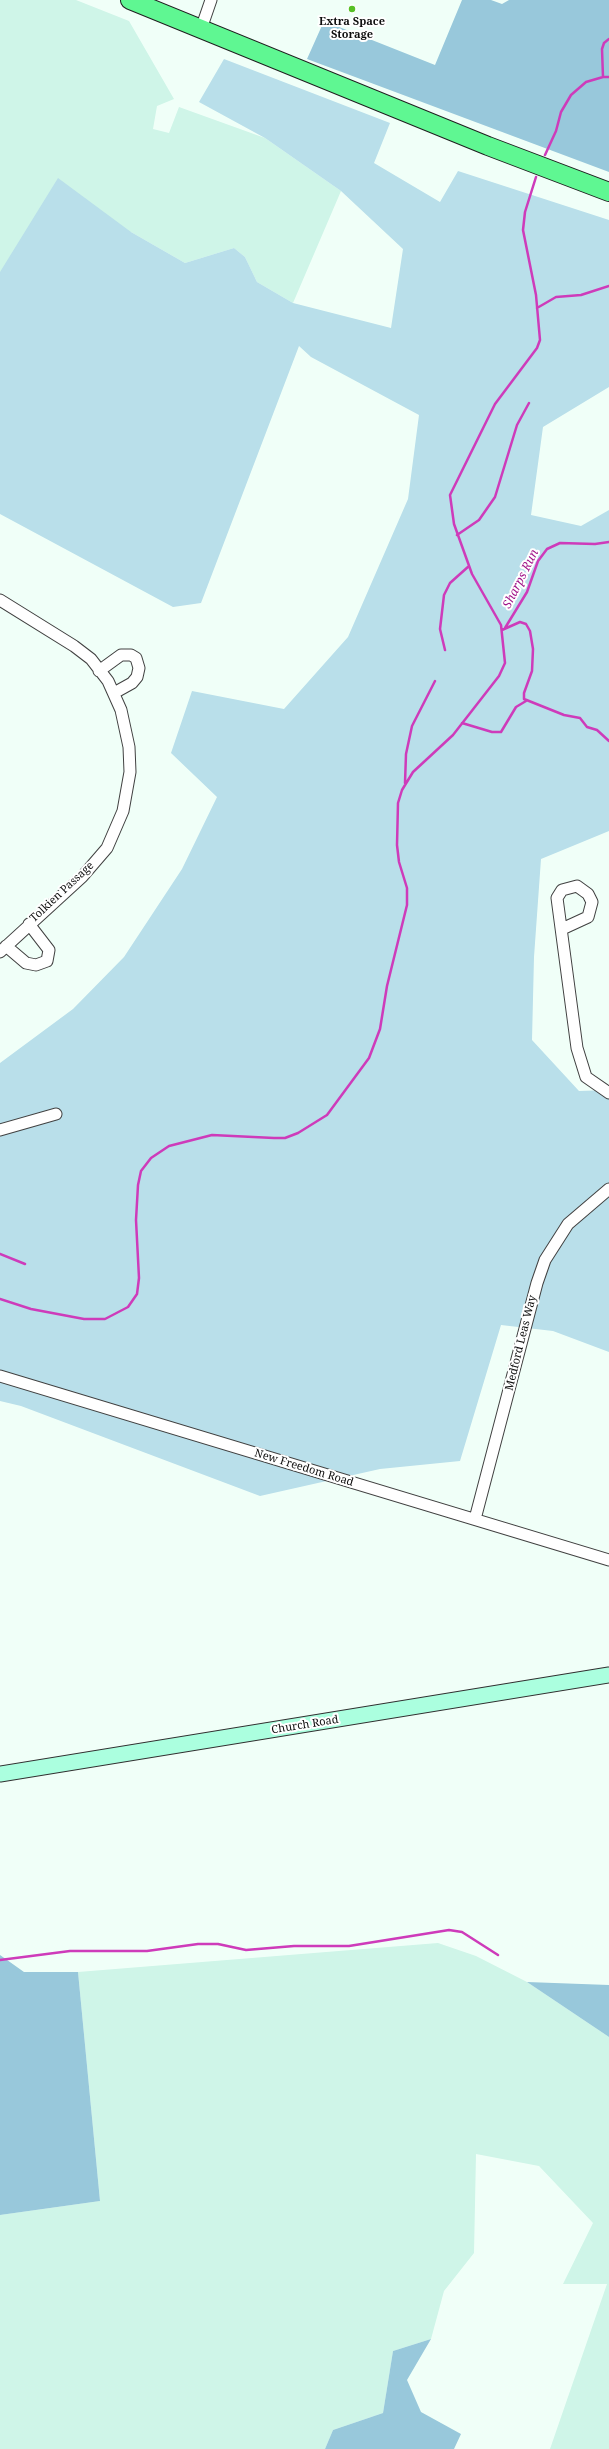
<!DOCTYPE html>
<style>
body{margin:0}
canvas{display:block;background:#f0fff8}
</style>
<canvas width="609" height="2449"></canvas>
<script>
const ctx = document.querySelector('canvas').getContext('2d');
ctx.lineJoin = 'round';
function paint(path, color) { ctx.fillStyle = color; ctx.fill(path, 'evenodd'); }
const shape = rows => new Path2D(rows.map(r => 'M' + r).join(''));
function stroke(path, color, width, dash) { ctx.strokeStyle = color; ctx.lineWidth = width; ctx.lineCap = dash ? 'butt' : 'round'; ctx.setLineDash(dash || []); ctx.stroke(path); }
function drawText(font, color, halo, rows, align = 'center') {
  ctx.font = font + ' "Noto Serif",serif'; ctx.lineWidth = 4; ctx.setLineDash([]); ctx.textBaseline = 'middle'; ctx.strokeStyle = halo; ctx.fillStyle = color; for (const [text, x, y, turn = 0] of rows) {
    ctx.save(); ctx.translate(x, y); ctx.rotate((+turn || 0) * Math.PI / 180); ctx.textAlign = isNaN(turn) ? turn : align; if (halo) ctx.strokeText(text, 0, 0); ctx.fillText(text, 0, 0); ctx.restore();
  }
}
paint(shape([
 [0,0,76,0,129,21,174,99,157,106,153,129,169,133,179,107,265,138,341,191,293,303,257,282,245,257,234,248,185,263,131,232,0,272],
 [438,1943,476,1956,527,1982,609,2037,609,2449,550,2449,607,2284,563,2284,593,2223,539,2166,476,2154,474,2253,444,2291,431,2339,393,2351,383,2413,333,2430,325,2449,0,2449,0,2215,100,2201,78,1972]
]), '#cff5e8');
paint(shape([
 [224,59,390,123,374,163,440,202,458,171,609,220,609,387,543,427,531,515,581,526,609,510,609,831,541,859,534,957,532,1040,579,1091,609,1090,609,1352,553,1331,501,1325,460,1461,380,1469,260,1496,21,1406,0,1401,0,1063,73,1009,124,957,182,869,217,797,171,753,192,691,284,709,348,637,408,499,419,415,311,357,299,346,201,603,173,607,0,514,0,272,58,178,131,232,185,263,234,248,245,257,257,282,293,303,391,328,403,249,341,191,265,138,199,102]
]), '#b9dfea');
paint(shape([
 [462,0,491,0,502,4,509,0,609,0,609,172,307,59,324,21,435,65],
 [0,1955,24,1972,78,1972,100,2201,0,2215],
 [527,1982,609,1985,609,2037],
 [431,2339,407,2380,421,2412,461,2434,454,2449,325,2449,333,2430,383,2413,393,2351]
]), '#98c8db');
stroke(shape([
 [603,77,602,49,604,43,609,39],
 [545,155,556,131,561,112,571,95,586,82,603,77,609,77],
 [537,308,556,297,581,295,609,286],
 [457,535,479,520,495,497,517,425,529,403],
 [505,628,527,592,538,561,547,549,560,543,595,544,609,542],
 [502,630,520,622,526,624,530,631,533,649,532,671,524,693,524,699,564,715,580,718,587,727,597,730,609,741],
 [445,650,440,629,444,595,450,583,469,566],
 [462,723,492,732,501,732,516,707,526,701],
 [405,783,406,754,412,726,435,681],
 [0,1254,25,1264],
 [0,1299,31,1309,84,1319,105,1319,128,1307,137,1294,139,1278,136,1220,138,1185,141,1171,151,1158,169,1146,212,1135,274,1138,285,1138,298,1133,327,1115,369,1058,380,1029,387,986,407,905,407,888,399,862,397,845,398,803,402,790,413,772,453,735,499,676,505,663,501,625,472,574,454,524,450,495,495,404,537,348,540,340,536,295,523,230,525,212,536,177],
 [0,1960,70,1951,147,1951,198,1944,218,1944,246,1950,294,1946,349,1946,449,1930,462,1932,498,1955]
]), '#ce3bba', 2.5);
const minor = shape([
 [201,29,211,0],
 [0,600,74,646,91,659,108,681,121,710,129,747,130,772,123,811,107,848,82,877,0,952],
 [99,671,121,655,131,655,136,658,139,668,137,677,132,683,114,693],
 [562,929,588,917,592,902,588,894,577,886,562,890,557,898,577,1048,586,1077,609,1093],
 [6,946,26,963,36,965,47,961,49,950,29,924],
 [0,1130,56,1114],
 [0,1376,609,1560],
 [475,1519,537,1283,545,1260,568,1224,609,1189]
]);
const secondary = shape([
 [0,1774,609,1675]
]);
const trunk = shape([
 [130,0,488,146,609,192]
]);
stroke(minor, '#414141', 13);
stroke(secondary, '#303030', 17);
stroke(trunk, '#1f1f1f', 20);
stroke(minor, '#fff', 11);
stroke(secondary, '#abffdf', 15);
stroke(trunk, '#5ff792', 18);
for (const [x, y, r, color] of [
 [352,9,4,"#56c025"]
]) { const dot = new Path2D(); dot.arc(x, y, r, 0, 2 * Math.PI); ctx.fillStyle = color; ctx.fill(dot); stroke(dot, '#fff', 1.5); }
drawText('bold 11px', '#0e0e0e', '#fff', [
 ["Extra Space",352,22],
 ["Storage",352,35]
]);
drawText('11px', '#0e0e0e', '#fff', [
 ["Tolkien Passage",62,892,-43],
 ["Medford Leas Way",521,1343,-76],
 ["New Freedom Road",304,1468,17],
 ["Church Road",305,1725,-9]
]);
drawText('italic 12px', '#a1168a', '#fff', [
 ["Sharps Run",521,579,-63]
]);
</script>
